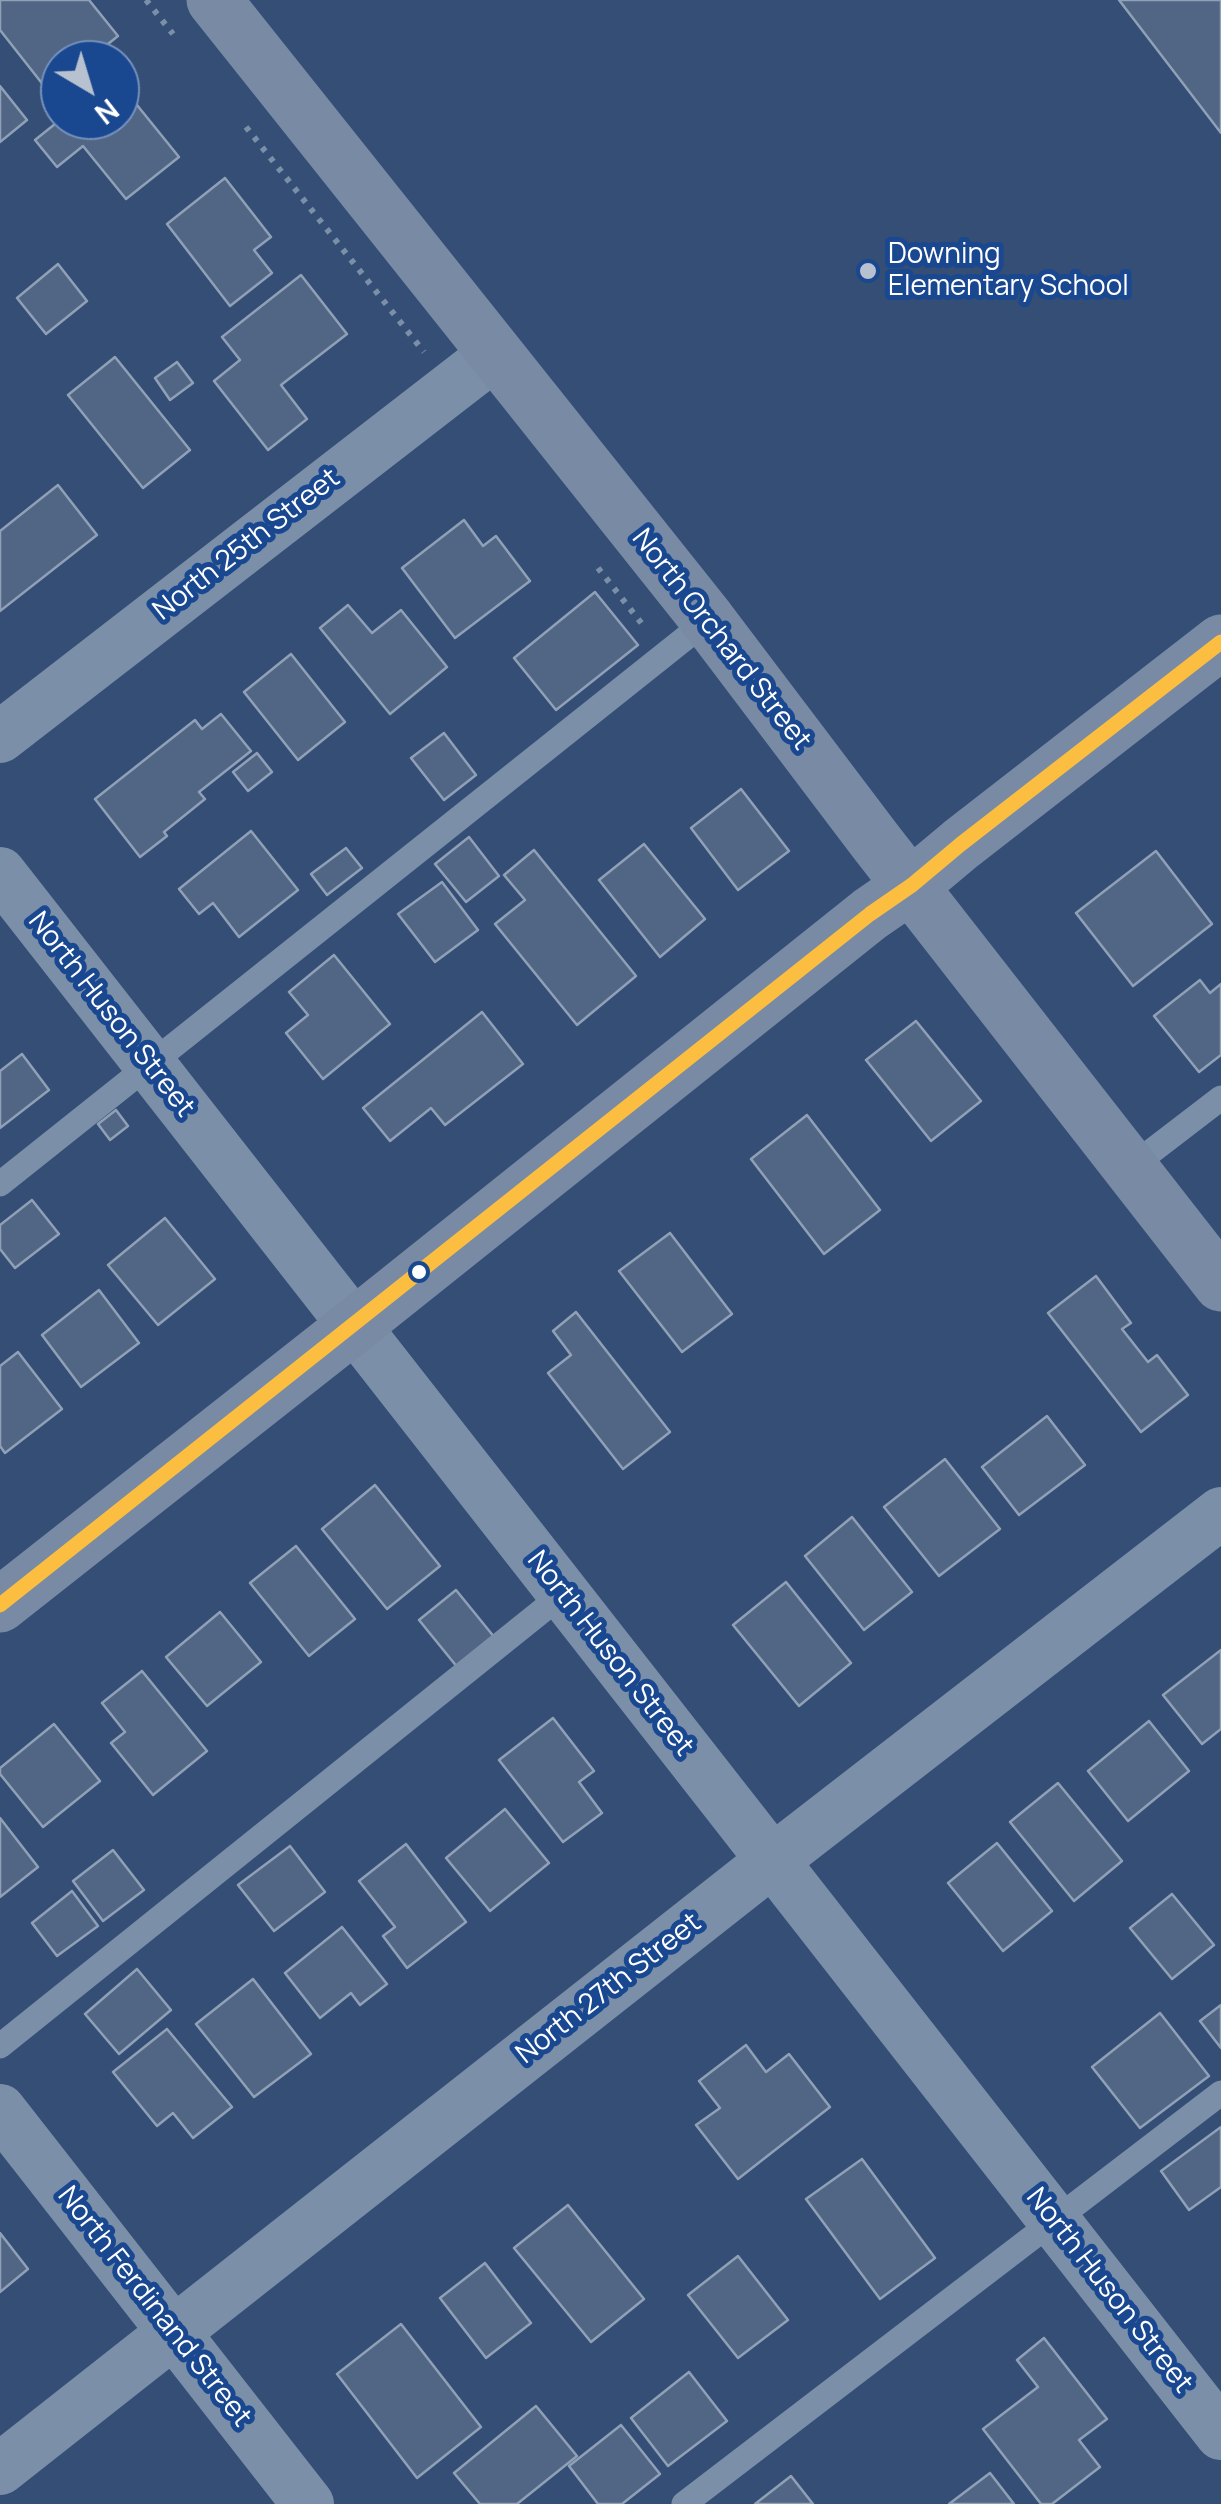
<!DOCTYPE html>
<style>
body{margin:0}
#map{position:relative;width:1221px;height:2504px;overflow:hidden;background:#344e75;font-family:Manrope,sans-serif}
canvas{display:block}
.north{position:absolute;left:40px;top:40px;width:100px;height:100px;box-sizing:border-box;background:#194890;border:2px solid #7591bc;border-radius:50%;rotate:142deg;font-size:28px;font-weight:700;line-height:40px;text-align:center;color:#fff}
.north::after{content:'';display:block;margin:auto;width:35px;height:45px;background:#b8c1cf;clip-path:polygon(50% 0,100% 100%,50% 72%,0 100%)}
</style>
<div id="map">
<canvas width="1221" height="2504"></canvas>
<div class="north">N</div>
</div>
<script>
const ctx = document.querySelector('canvas').getContext('2d');
ctx.lineJoin = 'round';
function paint(path, color) { ctx.fillStyle = color; ctx.fill(path, 'evenodd'); }
const shape = rows => new Path2D(rows.map(r => 'M' + r).join(''));
function stroke(path, color, width, dash) { ctx.strokeStyle = color; ctx.lineWidth = width; ctx.lineCap = dash ? 'butt' : 'round'; ctx.setLineDash(dash || []); ctx.stroke(path); }
function drawText(font, color, halo, rows, align = 'center') {
  ctx.font = font + ' Manrope,sans-serif'; ctx.lineWidth = 10; ctx.setLineDash([]); ctx.textBaseline = 'middle'; ctx.strokeStyle = halo; ctx.fillStyle = color; for (const [text, x, y, turn = 0] of rows) {
    ctx.save(); ctx.translate(x, y); ctx.rotate((+turn || 0) * Math.PI / 180); ctx.textAlign = isNaN(turn) ? turn : align; if (halo) ctx.strokeText(text, 0, 0); ctx.fillText(text, 0, 0); ctx.restore();
  }
}
const building = shape([
 [0,0,89,0,118,36,88,60,60,60,60,82,48,91,0,30,0,0],
 [1119,0,1221,0,1221,133,1119,0],
 [120,84,179,157,126,199,83,146,57,167,35,140,60,120,120,120,120,84],
 [0,86,27,120,0,142,0,86],
 [225,178,271,237,254,250,272,273,230,306,167,224,225,178],
 [58,264,87,301,46,334,17,298,58,264],
 [301,275,347,334,281,385,307,419,268,450,214,381,240,360,222,337,301,275],
 [115,357,190,450,143,488,68,395,115,357],
 [177,362,193,383,170,400,155,378,177,362],
 [58,485,97,535,0,611,0,531,58,485],
 [464,520,483,546,496,536,530,581,455,638,402,568,464,520],
 [595,592,638,645,556,710,514,658,595,592],
 [348,605,372,633,401,610,447,667,390,714,320,628,348,605],
 [291,654,345,722,298,760,244,692,291,654],
 [221,714,251,751,199,792,205,799,164,832,167,836,140,857,95,799,195,720,202,729,221,714],
 [444,733,476,775,444,800,411,758,444,733],
 [257,753,272,772,248,791,233,772,257,753],
 [741,789,789,851,738,890,691,828,741,789],
 [251,831,298,890,239,937,213,903,199,914,179,889,251,831],
 [469,837,499,876,466,902,435,864,469,837],
 [644,844,705,919,660,957,599,880,644,844],
 [346,848,362,868,327,895,311,874,346,848],
 [534,850,636,976,577,1025,495,924,525,900,504,875,534,850],
 [1156,851,1212,924,1133,986,1076,913,1156,851],
 [442,882,478,930,435,962,398,914,442,882],
 [334,955,390,1024,323,1079,286,1033,308,1015,289,992,334,955],
 [1200,980,1210,993,1221,984,1221,1055,1199,1072,1154,1016,1200,980],
 [482,1012,523,1064,445,1125,431,1108,390,1141,363,1108,482,1012],
 [916,1021,981,1101,931,1141,866,1060,916,1021],
 [22,1054,49,1090,0,1128,0,1071,22,1054],
 [116,1110,128,1126,110,1140,98,1124,116,1110],
 [807,1115,880,1210,824,1254,751,1159,807,1115],
 [32,1200,59,1234,15,1268,0,1249,0,1225,32,1200],
 [165,1218,215,1279,158,1325,108,1265,165,1218],
 [670,1233,732,1314,682,1352,619,1271,670,1233],
 [1096,1276,1131,1323,1122,1329,1148,1362,1157,1355,1188,1395,1141,1432,1048,1313,1096,1276],
 [99,1290,139,1343,81,1387,42,1335,99,1290],
 [576,1312,670,1432,623,1469,548,1373,571,1355,553,1331,576,1312],
 [18,1352,62,1409,5,1453,0,1446,0,1366,18,1352],
 [1047,1416,1085,1465,1019,1515,982,1467,1047,1416],
 [945,1459,1000,1529,939,1576,884,1507,945,1459],
 [375,1485,440,1566,387,1609,322,1529,375,1485],
 [852,1517,912,1592,864,1630,805,1556,852,1517],
 [296,1546,355,1619,309,1656,250,1583,296,1546],
 [786,1582,851,1663,799,1706,733,1625,786,1582],
 [456,1590,495,1638,458,1668,419,1620,456,1590],
 [220,1612,261,1662,207,1706,166,1657,220,1612],
 [1221,1650,1221,1729,1202,1744,1163,1695,1221,1650],
 [142,1671,207,1751,153,1795,111,1743,125,1732,102,1703,142,1671],
 [553,1718,594,1771,579,1782,602,1813,563,1842,499,1760,553,1718],
 [1149,1721,1189,1771,1128,1821,1088,1771,1149,1721],
 [54,1724,100,1781,43,1827,0,1774,0,1768,54,1724],
 [1058,1783,1122,1861,1074,1901,1010,1822,1058,1783],
 [505,1809,549,1863,490,1911,446,1858,505,1809],
 [0,1818,38,1867,0,1897,0,1818],
 [997,1843,1052,1911,1003,1951,948,1883,997,1843],
 [406,1844,466,1922,407,1968,383,1936,395,1927,359,1881,406,1844],
 [290,1846,325,1892,274,1931,238,1885,290,1846],
 [113,1850,144,1890,103,1921,73,1881,113,1850],
 [72,1891,98,1926,57,1956,32,1923,72,1891],
 [1172,1894,1214,1945,1172,1979,1130,1928,1172,1894],
 [342,1927,387,1984,360,2005,351,1993,320,2018,285,1973,342,1927],
 [137,1969,171,2010,119,2054,85,2014,137,1969],
 [253,1979,311,2054,254,2097,196,2024,253,1979],
 [1221,2005,1221,2048,1200,2021,1221,2005],
 [1160,2013,1209,2076,1140,2128,1092,2067,1160,2013],
 [167,2029,232,2107,193,2138,173,2113,157,2126,113,2072,167,2029],
 [746,2045,766,2072,789,2054,830,2107,738,2179,696,2125,720,2108,699,2081,746,2045],
 [1221,2127,1221,2187,1189,2210,1161,2171,1221,2127],
 [862,2159,935,2258,880,2299,806,2199,862,2159],
 [568,2205,644,2299,591,2342,514,2248,568,2205],
 [0,2233,28,2269,0,2292,0,2233],
 [738,2256,788,2320,738,2358,688,2295,738,2256],
 [485,2263,531,2323,486,2358,440,2298,485,2263],
 [401,2324,481,2427,417,2478,337,2374,401,2324],
 [1044,2338,1107,2419,1079,2440,1100,2467,1052,2504,1041,2504,983,2429,1038,2387,1017,2360,1044,2338],
 [689,2372,727,2421,668,2466,631,2418,689,2372],
 [536,2406,577,2456,517,2504,480,2504,454,2473,536,2406],
 [621,2425,660,2474,622,2504,598,2504,569,2466,621,2425],
 [990,2473,1014,2504,949,2504,990,2473],
 [791,2476,813,2504,755,2504,791,2476]
]);
paint(building, '#516685');
stroke(building, '#90a0b6', 2.5);
stroke(shape([
 [146,0,173,34],
 [246,127,424,352],
 [598,568,646,629]
]), '#7b8fa8', 6, [5, 8]);
stroke(shape([
 [1131,1167,1221,1098],
 [0,1184,708,620],
 [0,2046,563,1594],
 [684,2504,1221,2093]
]), '#7b8fa8', 25);
stroke(shape([
 [0,737,495,354],
 [0,873,1221,2434],
 [0,2110,308,2504],
 [0,2469,772,1861,1221,1513]
]), '#7b8fa8', 52);
stroke(shape([
 [214,0,708,620,876,842,1221,1284],
 [0,1605,354,1326,870,914,912,885,961,844,1221,642]
]), '#788aa4', 55);
stroke(shape([
 [0,1605,870,914,912,885,961,844,1221,642]
]), '#fbbe40', 15);
for (const [x, y, r, color] of [
 [868,271,10,"#b8c1cf"],
 [419,1272,9,"#fff"]
]) { const dot = new Path2D(); dot.arc(x, y, r, 0, 2 * Math.PI); ctx.fillStyle = color; ctx.fill(dot); stroke(dot, '#194890', 4); }
drawText('28px', '#fff', '#194890', [
 ["Downing",888,255],
 ["Elementary School",888,287]
], 'left');
drawText('28px', '#fff', '#194890', [
 ["North 25th Street",247,545,-38],
 ["North Orchard Street",721,640,52],
 ["North Huson Street",111,1015,52],
 ["North Huson Street",610,1654,52],
 ["North 27th Street",609,1989,-38],
 ["North Huson Street",1109,2291,52],
 ["North Ferdinand Street",154,2307,52]
]);
</script>
